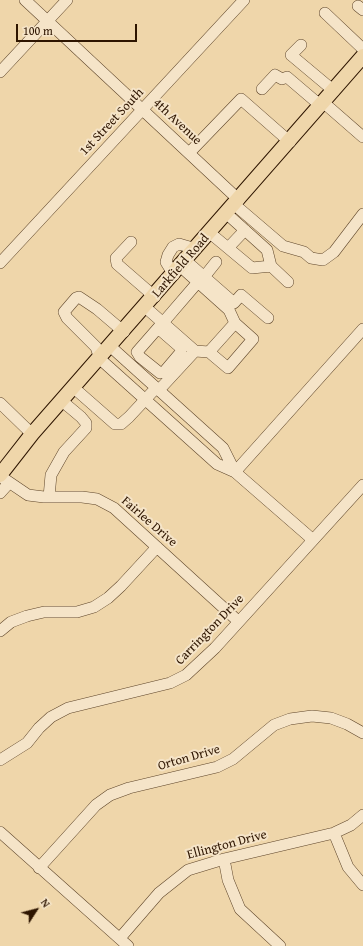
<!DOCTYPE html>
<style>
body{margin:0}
#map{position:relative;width:363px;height:946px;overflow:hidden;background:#efd6aa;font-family:"Gentium Book Plus",serif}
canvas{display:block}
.north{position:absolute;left:16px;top:890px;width:40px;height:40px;-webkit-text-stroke:3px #f5e4c8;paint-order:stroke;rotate:54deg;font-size:11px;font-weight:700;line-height:16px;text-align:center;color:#2e1500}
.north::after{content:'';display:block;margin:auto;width:14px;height:18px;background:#2e1500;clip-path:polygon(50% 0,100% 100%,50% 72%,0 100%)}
.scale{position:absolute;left:16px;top:24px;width:121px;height:18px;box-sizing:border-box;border:2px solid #2e1500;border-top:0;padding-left:5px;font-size:12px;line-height:14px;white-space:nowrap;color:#2e1500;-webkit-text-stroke:3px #f5e4c8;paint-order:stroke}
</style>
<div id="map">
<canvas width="363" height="946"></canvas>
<div class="north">N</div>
<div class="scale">100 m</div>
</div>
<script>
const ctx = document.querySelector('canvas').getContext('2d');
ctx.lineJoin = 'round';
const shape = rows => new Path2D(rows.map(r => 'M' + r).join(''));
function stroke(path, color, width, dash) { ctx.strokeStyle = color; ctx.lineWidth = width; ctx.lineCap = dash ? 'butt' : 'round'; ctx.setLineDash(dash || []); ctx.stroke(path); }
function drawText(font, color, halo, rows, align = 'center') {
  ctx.font = font + ' "Gentium Book Plus",serif'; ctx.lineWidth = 4; ctx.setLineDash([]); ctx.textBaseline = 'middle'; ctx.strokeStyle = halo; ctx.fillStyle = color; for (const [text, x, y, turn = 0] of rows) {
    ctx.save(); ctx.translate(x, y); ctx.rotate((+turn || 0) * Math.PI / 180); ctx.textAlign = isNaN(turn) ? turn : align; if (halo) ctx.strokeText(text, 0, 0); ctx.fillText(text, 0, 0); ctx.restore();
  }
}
const minor = shape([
 [25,0,239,200],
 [358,6,363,10],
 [325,13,363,49],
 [301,45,291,55,334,91],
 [0,72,67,0],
 [262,89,275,75,282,79,287,77,321,106],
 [324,103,363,137],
 [189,153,241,99,290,142],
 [235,205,283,246,304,252,311,258,323,260,334,252,363,214],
 [227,214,267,250,271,266,288,282],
 [210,233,252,268,271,266],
 [131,242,116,258,117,264,155,297],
 [228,248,245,230],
 [186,261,234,303,241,295,268,318],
 [0,263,244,0],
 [181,267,229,310,235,323,253,339,228,368,209,352],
 [174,275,166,262,168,255,173,247,179,244,196,249],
 [204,277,216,262],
 [145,307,195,351,209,352,235,323],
 [158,328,181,348,181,352,164,372,160,373,140,357,137,352,158,328,167,318,198,282],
 [124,332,97,309,79,297,76,298,64,312,67,318,96,347,100,359,217,464,235,472,312,539],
 [111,347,223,448,235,472],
 [74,388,115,424,121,424,129,417,156,388],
 [159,390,195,351],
 [0,403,32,434],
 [235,472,363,329],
 [0,476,28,495,44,497,82,497,97,499,114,508,238,621],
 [0,493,9,483],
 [49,497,51,475,64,452,86,428,86,423,81,417,62,401],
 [0,631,11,622,27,616,44,612,77,612,94,607,108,598,121,586,157,547],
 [0,760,27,743,39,728,51,717,68,708,170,683,186,675,215,648,363,485],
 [0,832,128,946],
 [334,833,348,867,363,885],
 [224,859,228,880,240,909,280,946],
 [39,868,96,805,110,795,129,788,217,767,233,759,274,725,290,719,312,716,331,718,347,724,363,733],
 [120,938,159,893,188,870,224,859,334,833,351,825,363,815]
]);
const major = shape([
 [0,475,32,434,363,56]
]);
stroke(minor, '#5e452a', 12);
stroke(major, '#2e1500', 16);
stroke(minor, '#f5e4c8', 11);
stroke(major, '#efd6aa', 14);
drawText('13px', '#2e1500', '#f5e4c8', [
 ["1st Street South",112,122,-47],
 ["4th Avenue",177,122,43],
 ["Larkfield Road",181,266,-49],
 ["Fairlee Drive",149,522,41],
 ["Carrington Drive",210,630,-46],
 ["Orton Drive",189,758,-16],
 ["Ellington Drive",227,845,-15]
]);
</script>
